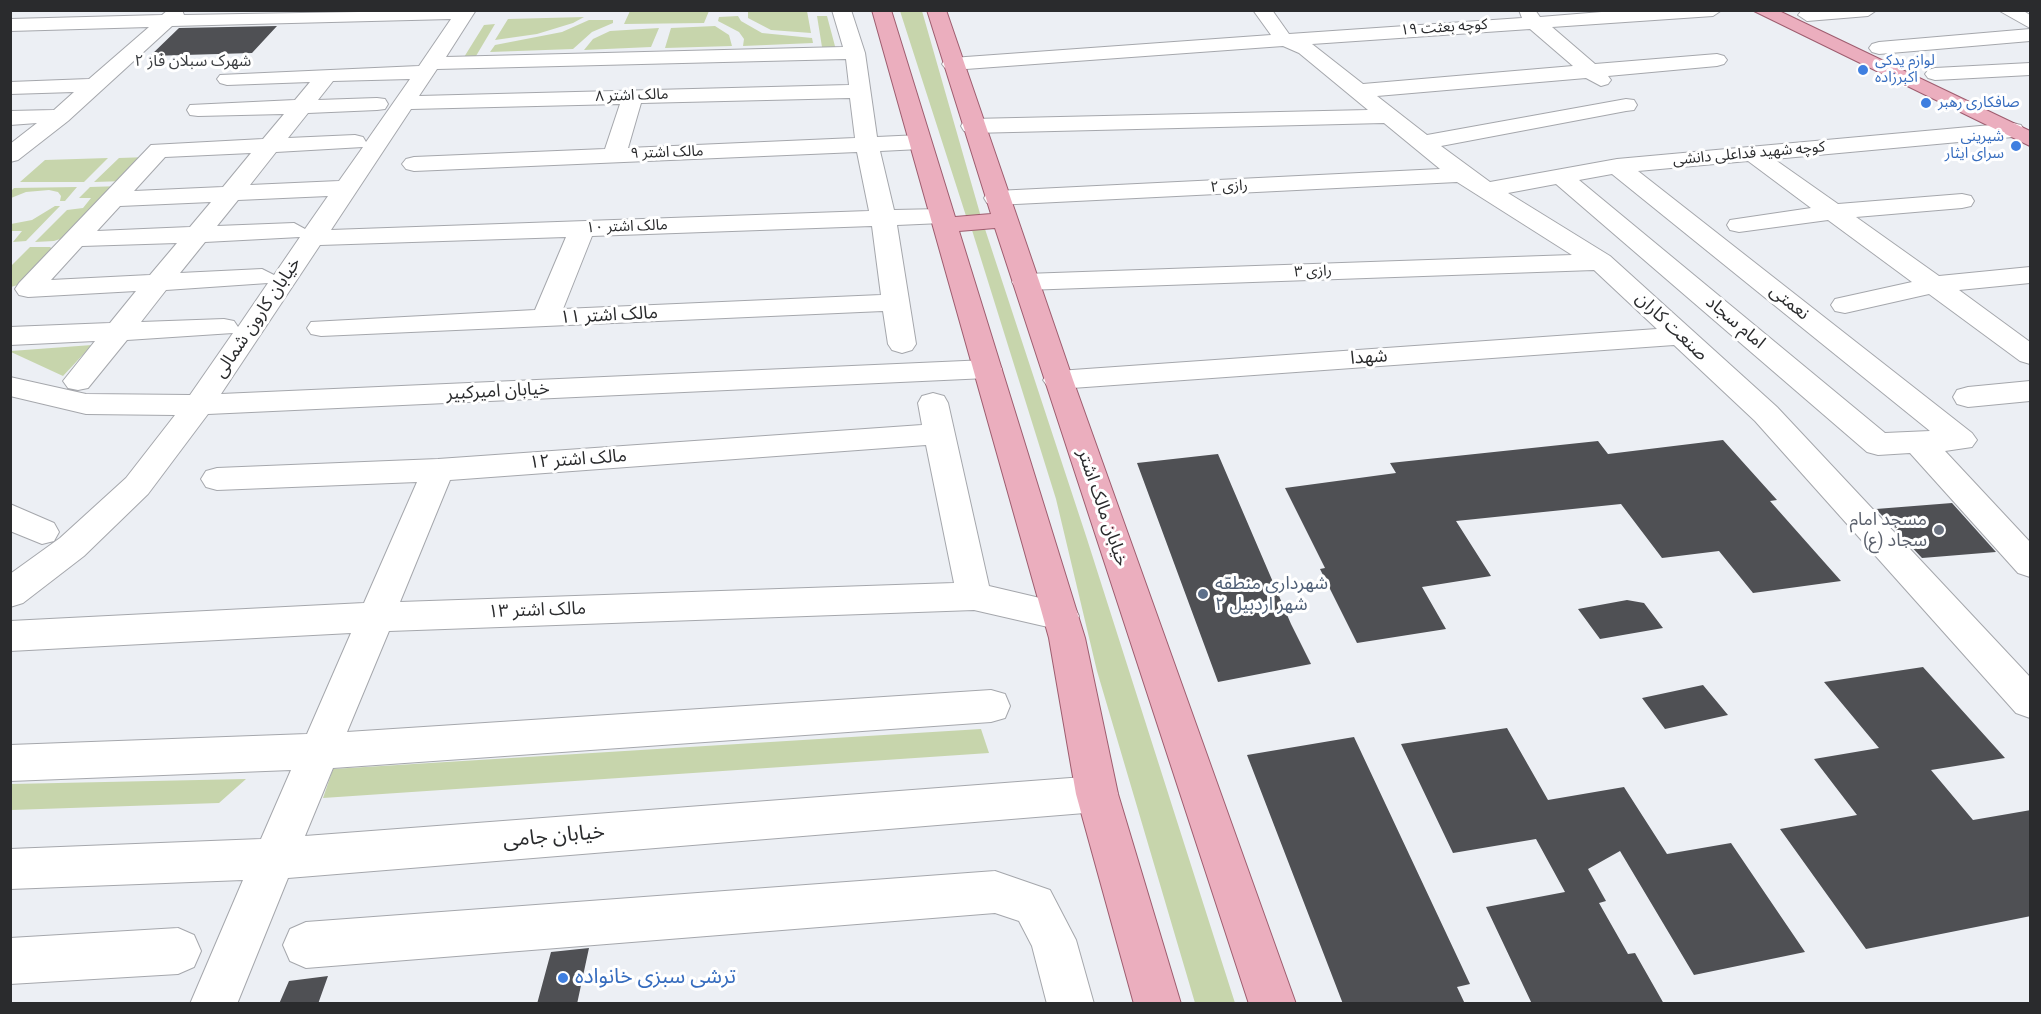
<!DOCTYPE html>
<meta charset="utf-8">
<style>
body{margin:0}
#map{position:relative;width:2041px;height:1014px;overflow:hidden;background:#eceff4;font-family:"Roboto Condensed",sans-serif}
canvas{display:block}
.frame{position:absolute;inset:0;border:12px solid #2a2b2d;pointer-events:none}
</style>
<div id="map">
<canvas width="2041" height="1014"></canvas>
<div class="frame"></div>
</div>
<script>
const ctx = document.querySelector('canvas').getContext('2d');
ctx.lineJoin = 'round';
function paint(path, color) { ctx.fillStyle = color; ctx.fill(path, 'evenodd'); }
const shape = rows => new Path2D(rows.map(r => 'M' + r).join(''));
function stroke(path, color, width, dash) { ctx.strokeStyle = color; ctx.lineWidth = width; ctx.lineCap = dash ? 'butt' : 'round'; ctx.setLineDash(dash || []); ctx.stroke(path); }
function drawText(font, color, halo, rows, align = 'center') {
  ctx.font = font + ' "Roboto Condensed","Noto Sans Arabic",sans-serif'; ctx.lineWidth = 6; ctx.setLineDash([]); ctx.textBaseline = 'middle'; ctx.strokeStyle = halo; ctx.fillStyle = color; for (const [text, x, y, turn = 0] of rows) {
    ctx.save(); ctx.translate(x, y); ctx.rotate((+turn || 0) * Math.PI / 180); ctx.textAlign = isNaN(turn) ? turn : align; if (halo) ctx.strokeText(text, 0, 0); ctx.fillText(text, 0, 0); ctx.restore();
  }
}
paint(shape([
 [630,11,630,10,709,11,704,23,624,24],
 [807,11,811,33,771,30,748,18,748,12],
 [900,11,922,11,981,217,967,219],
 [738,16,741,21,762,33,812,38,813,43,743,46,744,39,739,32,718,21,719,17],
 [817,16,827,16,836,50,677,55,678,51,822,47],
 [584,17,573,23,537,34,495,40,508,19],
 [589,20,613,20,613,23,592,32,573,49,490,52,495,45,562,32],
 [495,24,476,56,461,62,484,25],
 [715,26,729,35,732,46,665,48,671,28],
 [659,28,651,47,584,50,593,39,610,31],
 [149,157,126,181,94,182,119,158],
 [108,158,84,182,20,182,45,160],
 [122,186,75,234,54,241,35,242,67,210,83,208,91,198,79,198,90,187],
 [77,187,65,201,60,201,61,196,58,192,49,190,26,192,11,198,11,191,14,188],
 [55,206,60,206,26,241,13,242,22,231,11,231,11,224,32,220],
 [984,226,1087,539,1235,1003,1195,1003,1097,671,1056,499,971,227],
 [30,247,50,247,57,253,31,281,11,287,10,267],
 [92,345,63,376,11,352,11,351],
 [981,729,989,753,323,798,333,769],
 [246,779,219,803,11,810,11,784]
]), '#c7d5ac');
paint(shape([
 [277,26,252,53,150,56,179,28],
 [1723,440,1777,500,1770,501,1841,581,1753,593,1719,551,1662,558,1621,504,1456,521,1491,576,1422,587,1446,629,1357,643,1320,569,1325,568,1285,488,1396,473,1390,463,1475,454,1598,441,1608,454],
 [1218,454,1291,624,1311,664,1218,682,1137,463],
 [1952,503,1996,552,1922,558,1876,509],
 [1627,600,1644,603,1663,628,1600,639,1578,609],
 [1923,667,2005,758,1931,770,1973,820,2031,810,2031,916,1866,949,1780,829,1857,815,1814,759,1879,748,1824,682],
 [1703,685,1728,715,1665,729,1642,698],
 [1507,728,1548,800,1624,787,1667,854,1731,843,1805,952,1694,975,1620,851,1588,869,1606,901,1599,903,1628,954,1635,953,1664,1004,1532,1004,1486,907,1565,892,1536,839,1453,853,1401,744],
 [1354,737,1470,984,1457,987,1465,1004,1343,1004,1247,755],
 [589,948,577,1004,537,1004,551,952],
 [328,976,318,1004,279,1004,289,981]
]), '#4f5054');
const minor = shape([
 [168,10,182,10,184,15,476,10,446,57,843,47,832,10,851,10,865,53,877,137,920,135,928,137,931,142,928,147,920,149,880,151,894,210,942,209,951,211,954,216,951,221,942,223,897,225,916,344,912,350,902,353,892,350,888,344,883,311,321,336,311,334,307,328,311,322,535,310,566,237,320,245,221,394,987,360,997,362,1002,369,997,376,987,378,208,414,148,494,84,556,23,603,10,607,10,574,60,538,126,478,175,415,86,414,10,396,10,377,86,394,190,395,233,333,127,340,88,388,78,390,68,388,63,381,95,341,10,345,10,327,110,323,136,291,28,297,19,295,15,289,19,283,151,145,263,139,284,114,198,116,190,115,187,110,190,105,295,100,310,82,227,85,220,83,217,79,220,75,419,66,451,19,172,26,68,121,18,160,10,162,10,144,37,123,10,125,10,111,54,110,74,92,10,94,10,82,89,79,149,27,10,31,10,19,162,15,168,10],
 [846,59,849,85,419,96,437,69,846,59],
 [410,79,366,142,363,137,355,135,288,138,308,113,377,110,385,109,388,104,385,99,377,98,318,100,333,81,410,79],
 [850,98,855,138,628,148,641,103,850,98],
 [620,104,605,149,414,157,406,159,402,164,406,169,414,171,857,152,869,211,331,230,411,109,620,104],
 [363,147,339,181,250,185,276,152,363,147],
 [251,153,223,187,134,191,165,157,251,153],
 [328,196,305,229,294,223,217,226,238,200,328,196],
 [211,202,190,227,97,231,120,206,211,202],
 [872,226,881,295,563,309,592,236,872,226],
 [300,237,274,275,262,269,180,273,205,242,300,237],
 [177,243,150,275,51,280,82,246,177,243],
 [268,283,238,327,234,321,224,319,141,322,166,290,268,283],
 [1253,10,1272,10,1289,34,1522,18,1519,10,1535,10,1540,17,1626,10,1722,10,1713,16,1552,27,1595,64,1717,54,1724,56,1727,60,1724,64,1717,66,1608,76,1611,80,1608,84,1601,86,1586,78,1377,96,1427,135,1626,99,1634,100,1637,105,1634,110,1626,111,1441,146,1490,182,1617,159,2013,123,2021,125,2024,130,2021,135,2013,137,1774,159,1838,204,1962,194,1971,196,1974,201,1971,206,1962,208,1856,217,1939,276,2030,267,2030,283,1959,290,2030,342,2030,364,2020,361,1929,294,1845,313,1835,311,1831,305,1835,299,1912,282,1828,220,1739,232,1730,230,1727,225,1730,220,1811,208,1748,161,1638,171,1972,433,1977,440,1972,447,1945,451,2030,542,2030,577,2018,573,1910,453,1878,455,1867,452,1556,184,1508,193,1610,256,1777,407,2030,677,2030,718,2016,713,1755,421,1674,345,1058,389,1048,387,1043,380,1048,373,1058,371,1657,329,1594,270,1025,290,1016,288,1012,282,1016,276,1025,274,1572,255,1457,182,996,205,987,203,984,198,987,193,996,191,1440,169,1384,123,972,133,964,131,961,126,964,121,972,119,1368,110,1299,53,1283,46,952,70,945,68,942,64,945,60,952,58,1271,35,1253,10],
 [1530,29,1573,66,1363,84,1312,44,1530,29],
 [1612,174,1930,431,1885,433,1579,180,1612,174],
 [1802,10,1877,10,1868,16,1807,21,1798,15,1802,10],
 [1998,10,2022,10,2030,15,2030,28,1998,10],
 [2030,29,2030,41,1879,54,1872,52,1869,48,1872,44,1879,42,2030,29],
 [2030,63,2030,75,1935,80,1928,78,1925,74,1928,70,1935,68,2030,63],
 [2030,381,2030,401,1968,407,1957,404,1953,397,1957,390,1968,387,2030,381],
 [933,393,944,396,948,403,989,586,1074,606,1079,616,1074,626,1061,630,974,610,389,631,347,732,991,690,1005,694,1010,706,1005,718,991,722,333,768,305,836,1097,776,1112,781,1118,794,1112,807,1097,812,288,878,237,1004,190,1004,243,880,10,889,10,849,261,839,291,770,10,781,10,745,307,734,351,633,10,651,10,621,364,603,417,482,217,490,206,487,201,479,206,471,217,468,438,459,922,425,918,403,922,396,933,393],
 [926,445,954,583,400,602,450,480,926,445],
 [10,504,54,523,59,532,54,541,42,544,10,531,10,504],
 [995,871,1050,890,1076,940,1094,1004,1047,1004,1032,946,1019,921,995,913,306,968,290,961,283,945,290,929,306,922,995,871],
 [178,928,194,935,201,951,194,967,178,974,10,984,10,938,178,928]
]);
const major = shape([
 [872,10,891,10,955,217,991,214,927,10,946,10,1073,380,1296,1004,1249,1004,995,228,959,231,1085,638,1118,794,1181,1004,1134,1004,1076,794,1049,638,872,10],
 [1752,10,1777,10,2030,131,2030,146,1752,10]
]);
stroke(minor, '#a5a7ac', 2);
stroke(major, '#9e5d6f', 2);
paint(minor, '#fff');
paint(major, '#ebaebe');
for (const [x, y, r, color] of [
 [1863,70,6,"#3f7fe0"],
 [1926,103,6,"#3f7fe0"],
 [2016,146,6,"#3f7fe0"],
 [1939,530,6,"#6b7280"],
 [1203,594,6,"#5c6f8a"],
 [563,978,6,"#3f7fe0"]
]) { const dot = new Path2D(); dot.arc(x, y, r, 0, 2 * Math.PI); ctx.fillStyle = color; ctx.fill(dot); stroke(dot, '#fff', 2); }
drawText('15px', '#2a2b2d', '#fff', [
 ["کوچه بعثت ۱۹",1444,28,-4],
 ["مالک اشتر ۸",632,96,-2],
 ["مالک اشتر ۹",667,153,-2],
 ["کوچه شهید فداعلی دانشی",1749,154,-5],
 ["رازی ۲",1229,187,-3],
 ["مالک اشتر ۱۰",627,227,-2],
 ["رازی ۳",1313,272,-2]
]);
drawText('15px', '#366cbe', '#fff', [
 ["لوازم یدکی",1875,61],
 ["اکبرزاده",1875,78],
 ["صافکاری رهبر",1938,103],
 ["شیرینی",2004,137,"right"],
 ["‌سرای ایثار",2004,154,"right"]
], 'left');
drawText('16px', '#3c3e41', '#fff', [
 ["شهرک سبلان فاز ۲",193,62]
]);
drawText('18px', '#2a2b2d', '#fff', [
 ["نعمتی",1789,303,39],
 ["مالک اشتر ۱۱",609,316,-3],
 ["خیابان کارون شمالی",258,318,-56],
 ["امام سجاد",1735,323,40],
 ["صنعت کاران",1671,327,43],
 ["شهدا",1369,358,-4],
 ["خیابان امیرکبیر",498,392,-3],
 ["مالک اشتر ۱۲",578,460,-4],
 ["خیابان مالک اشتر",1102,508,71],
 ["مالک اشتر ۱۳",537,611,-2]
]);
drawText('18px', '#5b616d', '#fff', [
 ["مسجد امام",1927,520],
 ["سجاد (ع)",1927,541]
], 'right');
drawText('18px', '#4e5e75', '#fff', [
 ["شهرداری منطقه",1215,584],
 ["۲ شهر اردبیل",1215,605]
], 'left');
drawText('21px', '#2a2b2d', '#fff', [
 ["خیابان جامی",554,837,-5]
]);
drawText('21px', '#366cbe', '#fff', [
 ["ترشی سبزی خانواده",575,978]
], 'left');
</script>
